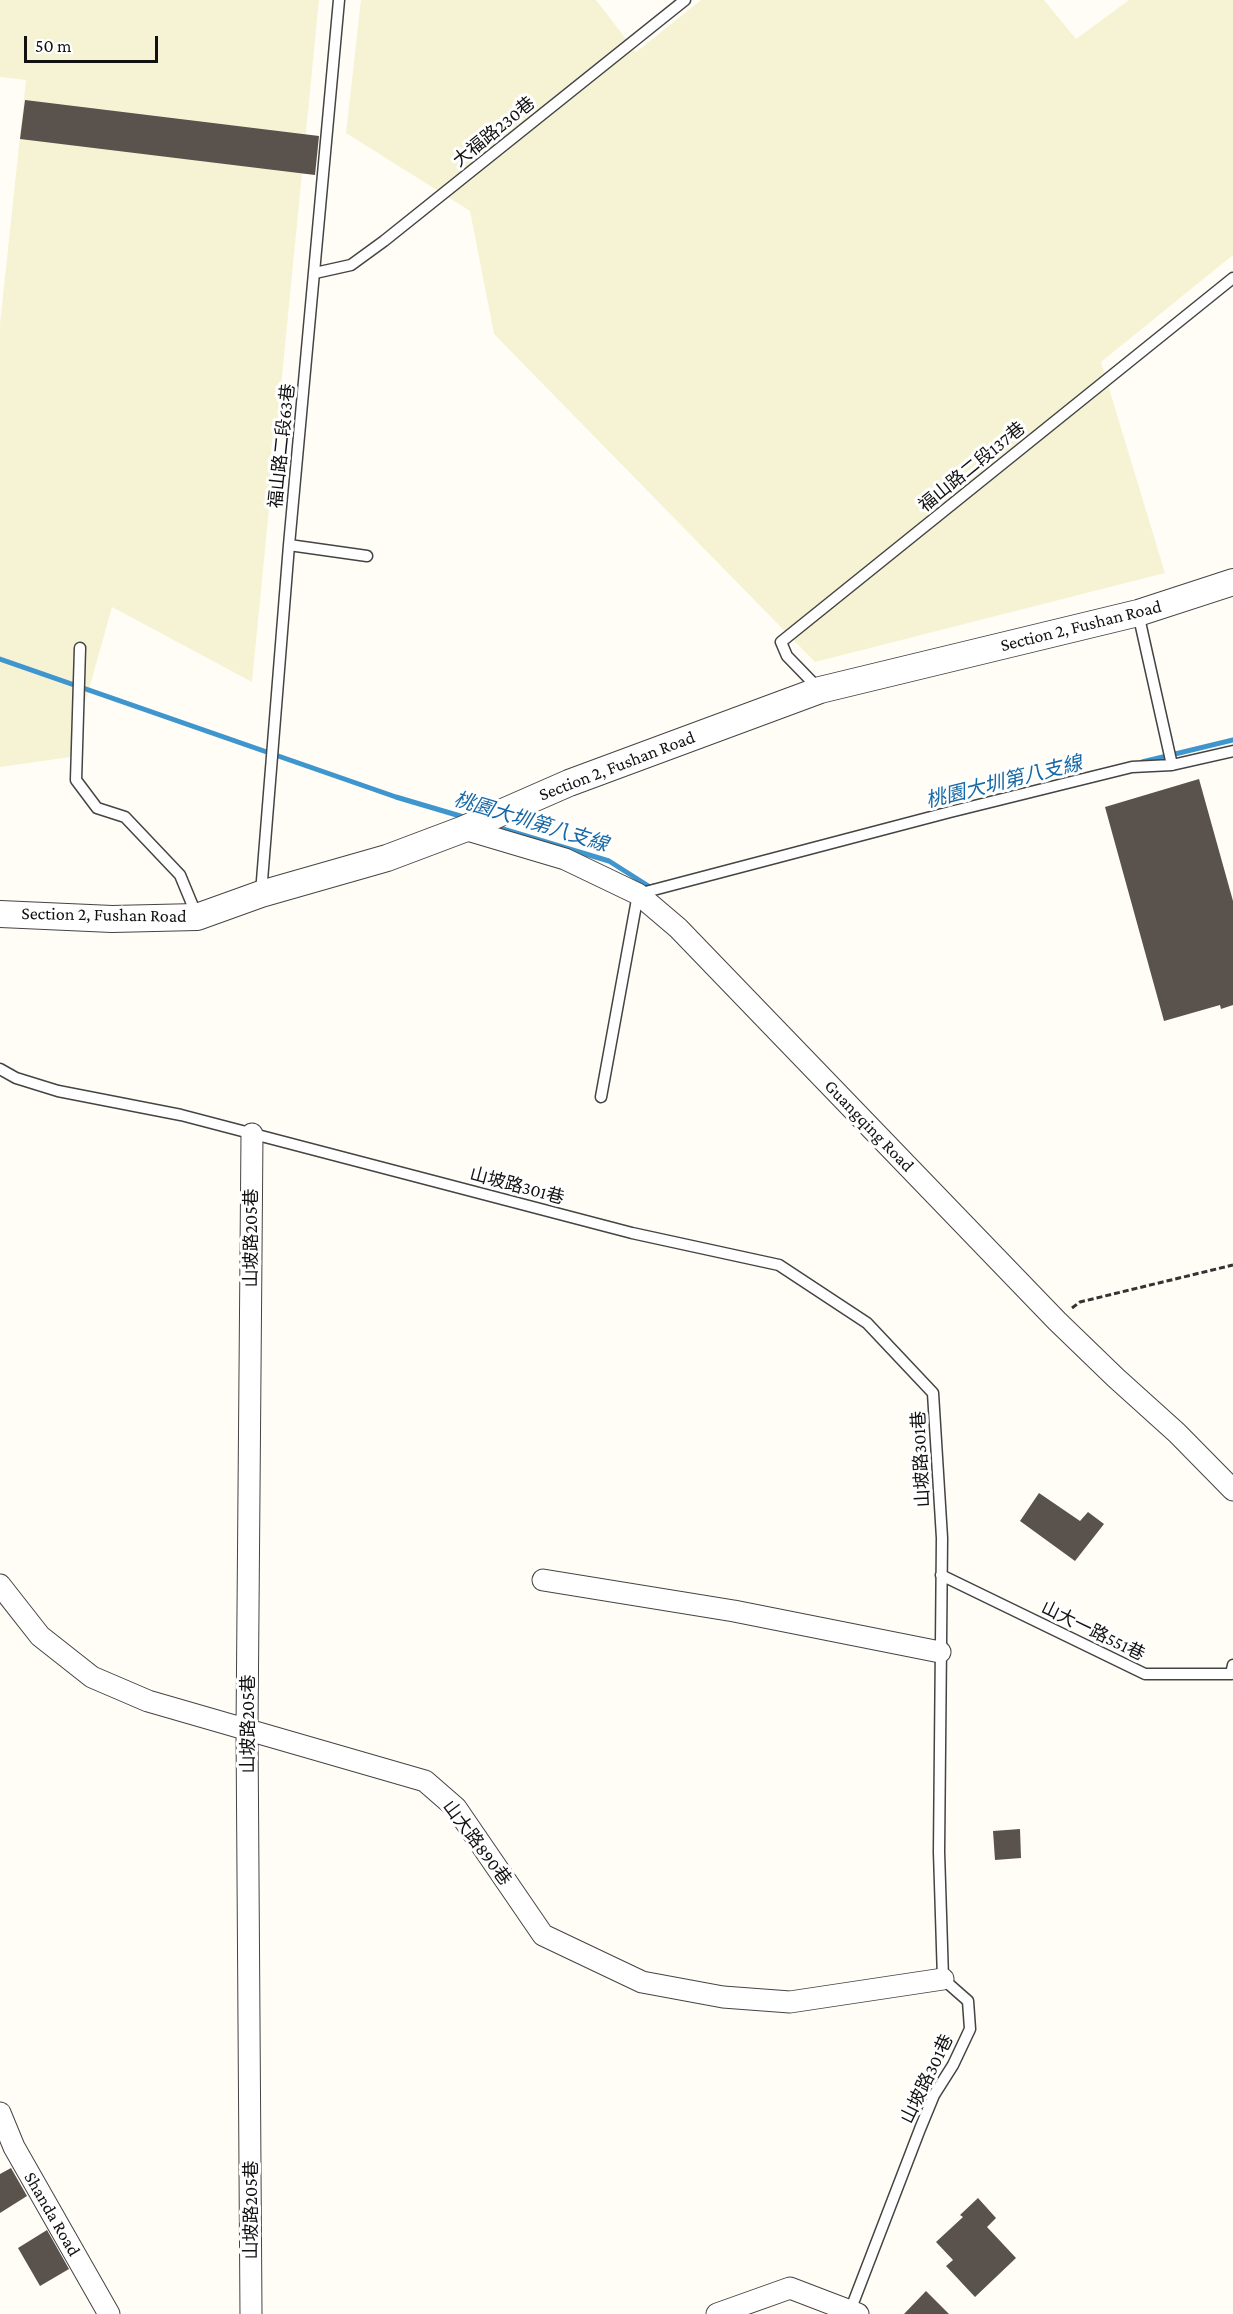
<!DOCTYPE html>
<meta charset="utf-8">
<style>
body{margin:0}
#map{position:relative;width:1233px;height:2314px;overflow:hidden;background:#fffdf5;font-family:"Crimson Pro",serif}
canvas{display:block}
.scale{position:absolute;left:24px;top:36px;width:134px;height:27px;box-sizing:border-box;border:3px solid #111;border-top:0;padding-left:8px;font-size:18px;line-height:21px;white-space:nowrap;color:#111;-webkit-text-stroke:4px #fff;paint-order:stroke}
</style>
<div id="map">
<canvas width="1233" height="2314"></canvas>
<div class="scale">50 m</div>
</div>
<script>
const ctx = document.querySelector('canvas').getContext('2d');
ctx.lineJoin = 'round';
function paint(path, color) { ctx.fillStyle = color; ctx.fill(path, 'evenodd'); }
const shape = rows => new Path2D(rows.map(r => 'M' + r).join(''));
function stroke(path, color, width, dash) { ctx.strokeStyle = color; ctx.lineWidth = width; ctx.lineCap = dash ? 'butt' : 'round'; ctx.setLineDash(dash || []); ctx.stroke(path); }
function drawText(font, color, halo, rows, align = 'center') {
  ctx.font = font + ' "Crimson Pro","Noto Sans TC",serif'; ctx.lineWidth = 6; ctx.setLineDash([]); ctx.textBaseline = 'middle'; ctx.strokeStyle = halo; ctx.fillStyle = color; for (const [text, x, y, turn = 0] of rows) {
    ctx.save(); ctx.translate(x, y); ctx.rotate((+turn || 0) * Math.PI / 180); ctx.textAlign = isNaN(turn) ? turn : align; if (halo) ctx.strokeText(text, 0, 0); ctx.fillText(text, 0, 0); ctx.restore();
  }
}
paint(shape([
 [0,0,319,0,252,682,112,607,70,757,0,767,0,324,26,80,0,77],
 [361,0,596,0,636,52,701,0,1044,0,1076,39,1129,0,1233,0,1233,255,1101,362,1165,573,815,662,494,334,470,211,346,133]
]), '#f6f3d4');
stroke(shape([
 [0,659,396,797,467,818],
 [1142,762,1233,740],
 [493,826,609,861,650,887,654,886]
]), '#3f96cf', 5);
paint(shape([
 [25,100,319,136,315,175,20,139],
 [1199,779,1233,901,1233,1005,1221,1009,1220,1005,1164,1021,1105,807],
 [1039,1493,1080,1521,1088,1512,1104,1524,1075,1561,1020,1521],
 [1020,1829,1021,1858,995,1860,993,1831],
 [11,2168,27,2196,0,2213,0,2174],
 [978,2198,996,2218,987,2227,1016,2258,975,2297,946,2266,953,2260,936,2242,963,2217,960,2215],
 [47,2230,69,2269,40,2286,18,2248],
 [926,2291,949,2314,904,2314]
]), '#5a524d');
const service = shape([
 [315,273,351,265,384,241,685,0],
 [289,545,367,556],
 [1138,613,1172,765],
 [80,648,76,780,97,808,125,817,180,875,197,916],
 [819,689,787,656,781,642,1233,278],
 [261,893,289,545,339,0],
 [0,1069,16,1078,58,1091,181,1115,632,1233,779,1265,867,1323,933,1393,942,1538,939,1852,943,1979,968,2001,970,2029,953,2065,934,2095,920,2129,850,2311],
 [601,1097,638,894,950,812,1132,767,1172,765,1233,751],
 [941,1575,1145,1674,1231,1674,1233,1665]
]);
const minor = shape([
 [464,829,565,859,638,894,678,928,1057,1321,1116,1378,1177,1433,1233,1490],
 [543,1580,734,1611,940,1652],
 [0,1585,40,1636,92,1677,148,1701,425,1781,456,1808,543,1935,642,1982,723,1997,790,2002,943,1979],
 [0,2113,14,2147,109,2314],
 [251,2314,247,1729,252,1134],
 [717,2314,790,2288,858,2314]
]);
const tertiary = shape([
 [0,914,112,919,197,917,261,894,387,858,464,829,569,783,820,690,1138,613,1233,582]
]);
stroke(service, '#444', 13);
stroke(minor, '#444', 23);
stroke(tertiary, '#444', 28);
stroke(shape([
 [1072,1308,1080,1302,1233,1265]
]), '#333', 3, [6, 3]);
stroke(service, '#fff', 10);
stroke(minor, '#fff', 21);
stroke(tertiary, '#fff', 26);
drawText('18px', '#111', '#fff', [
 ["大福路230巷",494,132,-39],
 ["福山路二段63巷",282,446,-84],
 ["福山路二段137巷",972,467,-39],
 ["Section 2, Fushan Road",1081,626,-14],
 ["Section 2, Fushan Road",617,766,-21],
 ["Section 2, Fushan Road",104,915,1],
 ["Guangqing Road",869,1126,46],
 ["山坡路301巷",517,1186,15],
 ["山坡路205巷",251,1238,-90],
 ["山坡路301巷",921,1459,-93],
 ["山大一路551巷",1093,1631,26],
 ["山坡路205巷",248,1724,-90],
 ["山大路890巷",477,1843,53],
 ["山坡路301巷",927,2079,-64],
 ["山坡路205巷",251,2210,-90],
 ["Shanda Road",52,2214,60]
]);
drawText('italic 20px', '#1768a6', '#fff', [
 ["桃園大圳第八支線",1004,782,-14],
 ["桃園大圳第八支線",531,822,17]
]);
</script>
